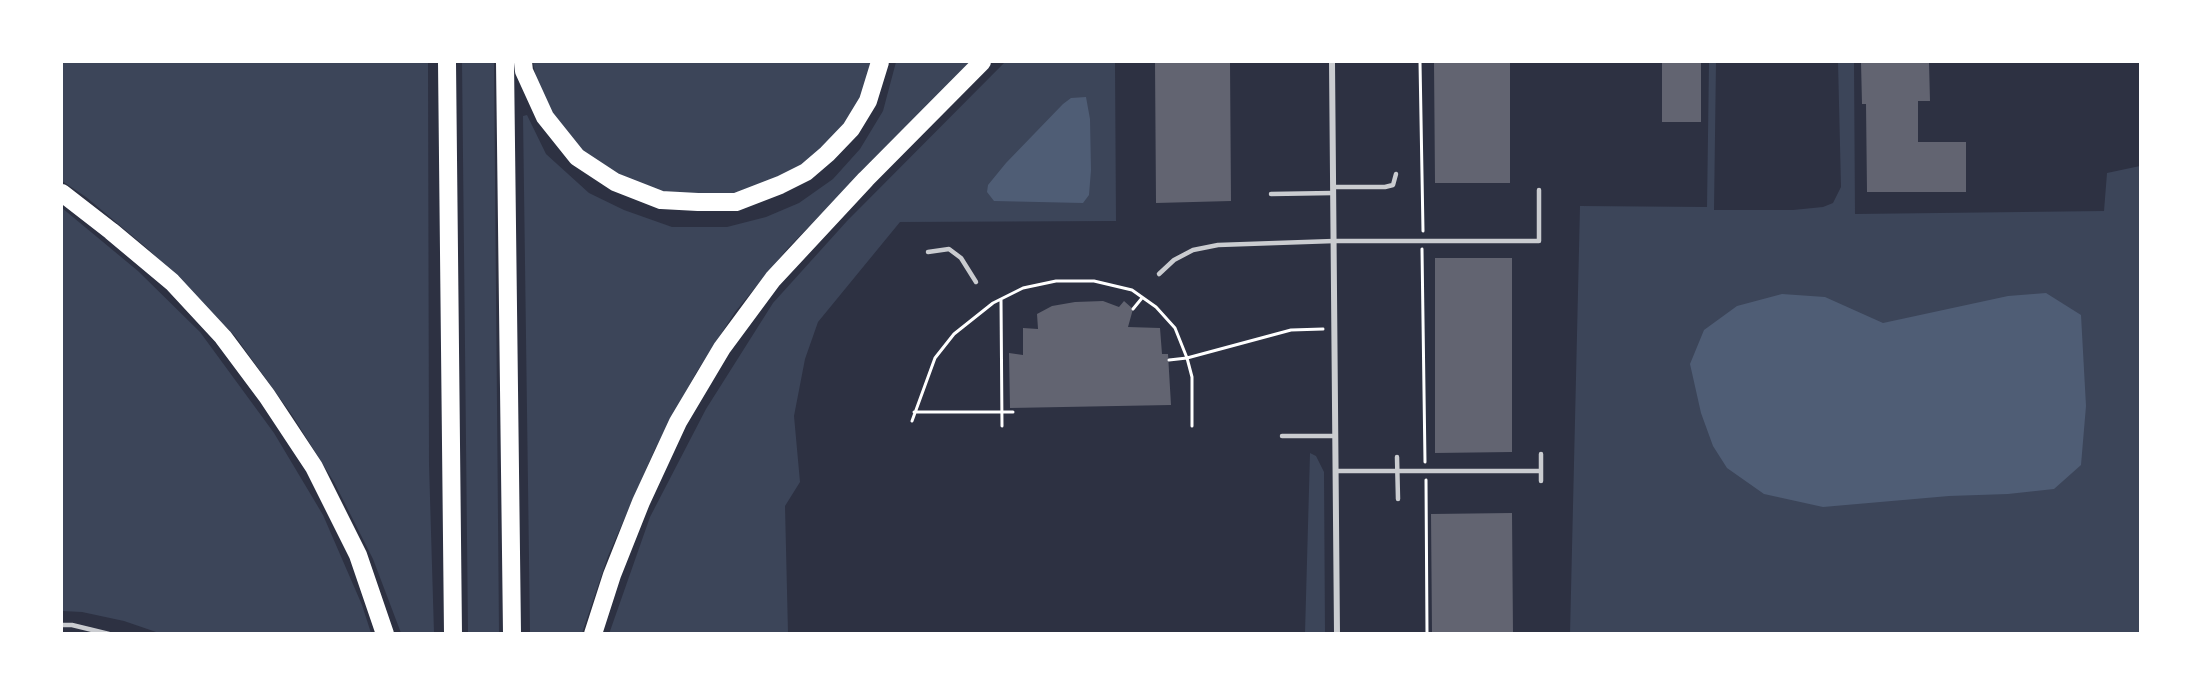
<!DOCTYPE html>
<style>
body{margin:0}
#map{position:relative;width:2202px;height:695px;overflow:hidden;background:#2d3142;font-family:Rubik,sans-serif}
canvas{display:block}
.frame{position:absolute;inset:0;border:63px solid #fff;pointer-events:none}
</style>
<div id="map">
<canvas width="2202" height="695"></canvas>
<div class="frame"></div>
</div>
<script>
const ctx = document.querySelector('canvas').getContext('2d');
ctx.lineJoin = 'round';
function paint(path, color) { ctx.fillStyle = color; ctx.fill(path, 'evenodd'); }
const shape = rows => new Path2D(rows.map(r => 'M' + r).join(''));
function stroke(path, color, width, dash) { ctx.strokeStyle = color; ctx.lineWidth = width; ctx.lineCap = dash ? 'butt' : 'round'; ctx.setLineDash(dash || []); ctx.stroke(path); }
paint(shape([
 [62,62,428,62,429,464,434,633,401,633,373,559,334,482,292,415,235,336,148,249,86,197,62,181],
 [462,62,494,62,499,633,468,633],
 [533,62,874,62,862,97,821,158,742,200,679,203,586,160,548,108,536,78],
 [896,62,970,62,788,248,735,312,696,373,655,449,608,556,582,633,530,633,523,116,527,115,546,154,589,193,624,210,672,227,727,227,766,217,799,203,833,179,860,149,883,111],
 [1005,62,1115,62,1116,221,900,222,818,322,805,359,794,416,800,482,785,506,788,633,609,634,650,517,706,409,773,303,847,221],
 [1709,62,1716,62,1714,210,1793,210,1823,207,1833,203,1841,187,1838,62,1854,62,1855,214,2104,211,2107,173,2140,166,2140,633,1570,634,1580,206,1707,207],
 [62,208,138,271,200,332,274,433,323,515,362,605,371,633,159,633,124,621,82,612,62,611],
 [1310,453,1316,456,1324,472,1325,633,1305,633]
]), '#3c4559');
paint(shape([
 [1086,97,1090,119,1091,170,1089,195,1083,203,994,201,987,192,988,185,1006,163,1063,104,1071,98],
 [2046,293,2081,315,2086,406,2081,465,2054,489,2008,494,1949,496,1823,507,1764,494,1727,468,1713,446,1701,413,1690,364,1704,330,1737,306,1782,294,1825,297,1883,323,2008,296]
]), '#4f5d75');
paint(shape([
 [1155,62,1230,62,1231,201,1156,203],
 [1434,62,1510,62,1510,183,1435,183],
 [1662,62,1701,62,1701,122,1662,122],
 [1861,62,1929,62,1930,101,1918,101,1918,142,1966,142,1966,192,1867,192,1866,104,1862,104],
 [1435,258,1512,258,1512,452,1435,453],
 [1103,301,1119,307,1124,301,1133,309,1128,327,1160,328,1162,354,1168,354,1171,405,1010,408,1009,353,1023,355,1023,328,1038,329,1037,314,1052,306,1075,302],
 [1512,513,1513,634,1432,634,1431,514]
]), '#626471');
stroke(shape([
 [1420,62,1423,231],
 [1422,249,1425,462],
 [1001,299,1002,426],
 [1133,309,1142,298],
 [1169,360,1187,358,1291,330,1323,329],
 [914,412,1013,412],
 [912,421,935,358,954,334,993,303,1023,288,1056,281,1094,281,1132,290,1156,307,1175,328,1187,358,1192,377,1192,426],
 [1426,480,1427,634]
]), '#fff', 3);
stroke(shape([
 [1333,187,1385,187,1393,185,1396,174],
 [1271,194,1333,193],
 [928,252,949,249,961,258,976,282],
 [1159,274,1174,260,1193,250,1218,245,1334,241,1539,241,1539,190],
 [1282,436,1335,436],
 [1541,454,1541,481],
 [1397,457,1398,499],
 [1336,471,1541,471],
 [62,625,72,625,109,634]
]), '#caccd0', 4.5);
stroke(shape([
 [1332,62,1337,634]
]), '#caccd0', 6);
stroke(shape([
 [447,62,453,634],
 [505,62,512,634],
 [523,62,524,71,545,117,577,157,615,182,661,200,698,202,736,202,780,185,806,172,827,154,851,129,868,101,880,62],
 [62,193,111,231,172,282,223,337,267,396,314,467,358,555,385,634],
 [593,634,612,575,641,502,678,422,722,348,773,279,866,179,982,62]
]), '#fff', 18);
</script>
